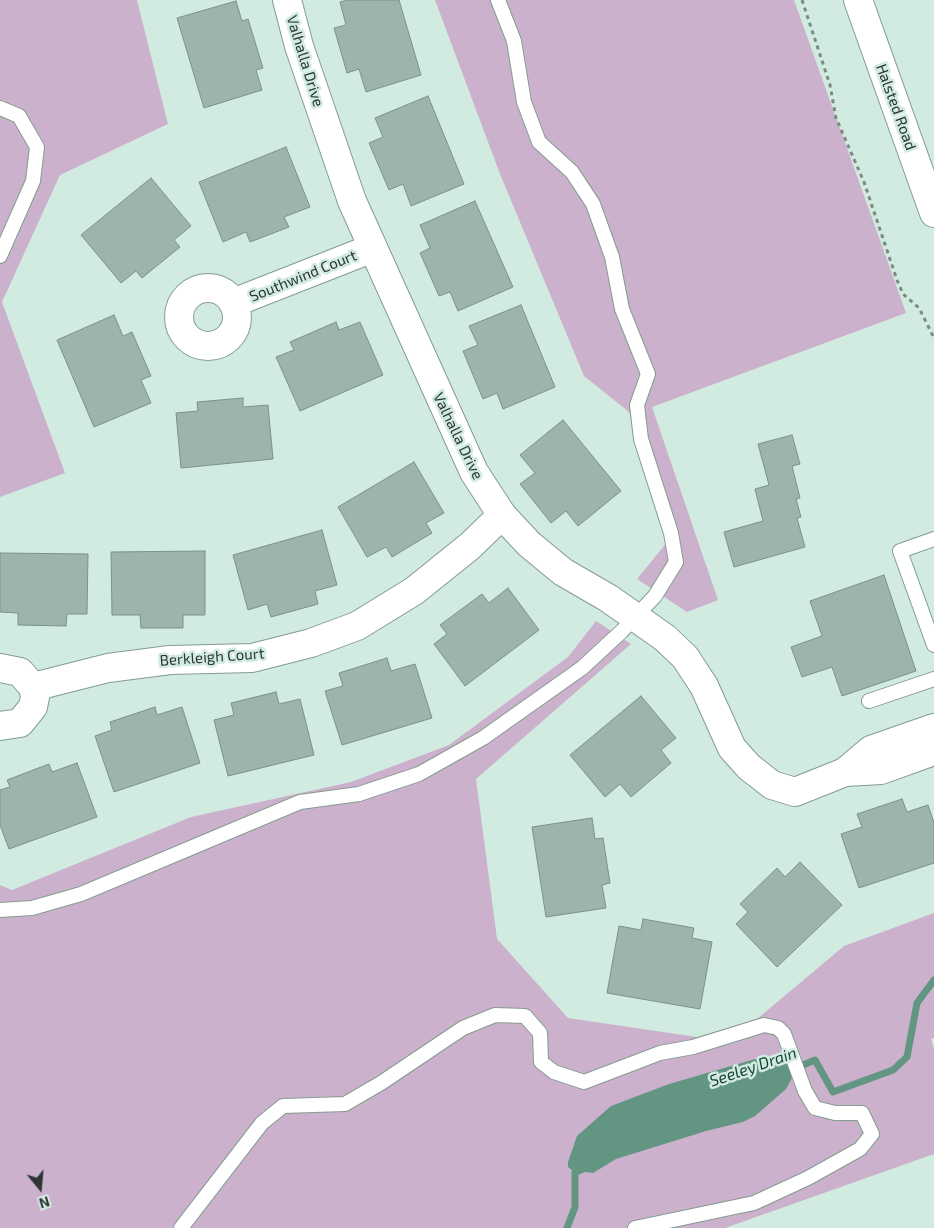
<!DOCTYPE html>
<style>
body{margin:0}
#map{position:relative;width:934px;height:1228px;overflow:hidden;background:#d2ebe0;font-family:"Exo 2",sans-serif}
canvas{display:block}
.north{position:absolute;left:15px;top:1163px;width:50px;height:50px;-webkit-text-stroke:4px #d2ebe0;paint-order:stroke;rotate:163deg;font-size:14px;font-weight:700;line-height:20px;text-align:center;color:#2c3632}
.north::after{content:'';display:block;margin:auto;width:18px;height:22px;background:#2c3632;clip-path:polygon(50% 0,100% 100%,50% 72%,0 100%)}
</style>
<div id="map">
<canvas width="934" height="1228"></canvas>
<div class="north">N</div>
</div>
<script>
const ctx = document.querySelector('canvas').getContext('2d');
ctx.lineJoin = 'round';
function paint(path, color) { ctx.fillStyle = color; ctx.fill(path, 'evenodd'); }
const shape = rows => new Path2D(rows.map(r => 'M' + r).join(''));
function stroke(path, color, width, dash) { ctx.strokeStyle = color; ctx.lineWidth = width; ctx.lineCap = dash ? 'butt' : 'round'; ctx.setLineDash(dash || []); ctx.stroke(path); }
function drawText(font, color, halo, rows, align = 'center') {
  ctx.font = font + ' "Exo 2",sans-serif'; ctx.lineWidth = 5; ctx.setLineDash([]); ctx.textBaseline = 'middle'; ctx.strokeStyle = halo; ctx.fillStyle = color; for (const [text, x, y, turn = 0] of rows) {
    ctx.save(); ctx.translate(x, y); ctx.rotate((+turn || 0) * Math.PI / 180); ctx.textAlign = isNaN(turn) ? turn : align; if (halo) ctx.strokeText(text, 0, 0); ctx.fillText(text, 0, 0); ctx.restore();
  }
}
paint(shape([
 [0,0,137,0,168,124,60,175,2,302,65,473,0,497],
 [435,0,794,0,906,313,652,407,718,600,687,612,637,579,668,541,629,412,584,376,500,174],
 [596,621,631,644,476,779,497,939,568,1018,697,1037,757,1019,844,946,934,913,934,1038,931,1039,934,1048,934,1154,725,1228,0,1228,0,885,12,890,191,817,351,782,449,745,568,657]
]), '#ccb1cd');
paint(shape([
 [755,1059,781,1065,787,1063,792,1078,786,1089,755,1116,743,1122,706,1131,616,1159,593,1173,585,1172,578,1175,568,1167,568,1162,577,1136,611,1106,669,1084]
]), '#629682');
stroke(shape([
 [796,1068,815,1060,833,1092,893,1070,907,1057,917,1003,934,980],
 [567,1228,575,1207,575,1172,581,1168]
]), '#629682', 7);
const building = shape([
 [348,0,399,0,421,75,366,92,359,69,347,73,334,28,346,25,340,2,348,0],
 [236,1,242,21,248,19,263,68,256,70,262,90,204,108,177,18,236,1],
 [428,96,464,184,411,206,403,184,389,190,369,143,383,137,375,118,428,96],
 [286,147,310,207,284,217,289,227,250,242,246,232,223,242,199,182,286,147],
 [151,178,191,226,174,240,180,247,142,278,136,271,121,283,81,235,151,178],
 [475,201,513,287,458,311,450,292,439,296,420,253,430,248,420,225,475,201],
 [521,305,555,387,503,409,497,393,483,399,463,351,478,345,469,326,521,305],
 [114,315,123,336,132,332,151,376,141,380,151,403,94,427,57,340,114,315],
 [336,322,339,330,360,322,383,375,300,411,276,357,294,350,290,342,336,322],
 [243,398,243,407,268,405,273,459,181,468,176,413,198,411,197,402,243,398],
 [563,420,621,491,578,526,566,511,551,523,520,484,535,473,520,455,563,420],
 [792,435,800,464,792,466,800,498,796,499,801,517,797,518,805,547,734,567,724,532,763,521,755,489,769,485,758,444,792,435],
 [414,462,444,513,426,523,432,533,392,557,386,547,367,557,338,507,414,462],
 [322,530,337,585,315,591,318,604,271,617,267,604,248,610,233,555,322,530],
 [205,551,205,615,183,615,183,628,141,628,140,615,112,615,111,552,205,551],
 [0,553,88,554,87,614,67,614,66,626,18,625,18,613,0,612,0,553],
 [884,575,916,671,842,696,832,667,802,677,791,647,822,636,810,601,884,575],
 [508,588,539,630,465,686,434,644,447,634,440,625,482,594,489,603,508,588],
 [387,658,391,671,415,664,432,718,342,745,325,691,343,686,339,673,387,658],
 [276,692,279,704,300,699,314,755,228,776,214,720,234,715,231,703,276,692],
 [641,696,676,738,661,750,671,763,631,797,620,784,605,797,570,755,641,696],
 [155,707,157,715,182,707,200,763,114,792,95,736,112,730,110,722,155,707],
 [77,763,97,817,9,849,0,825,0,790,10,787,7,780,49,764,52,772,77,763],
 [902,799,907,812,928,805,934,823,934,863,859,888,841,834,862,827,857,814,902,799],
 [592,818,595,839,603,838,610,883,602,885,606,908,546,917,532,827,592,818],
 [800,862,842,905,777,967,736,924,748,912,740,904,777,868,785,877,800,862],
 [643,919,694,928,692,938,712,942,700,1009,607,993,619,926,641,930,643,919]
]);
paint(building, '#9db4aa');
stroke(building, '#7b9188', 1);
const lane = shape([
 [0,108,19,116,37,147,33,181,0,256],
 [934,539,900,551,934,645],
 [869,701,934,679],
 [0,910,32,908,81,894,300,802,359,794,419,774,483,738,582,668,622,631,655,596,676,562,671,533,641,439,637,405,648,374,622,309,612,257,593,204,572,172,539,142,524,102,514,41,498,0],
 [181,1228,262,1123,283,1106,345,1104,381,1083,463,1028,495,1015,525,1016,540,1033,541,1062,554,1072,584,1082,660,1053,693,1047,764,1025,778,1028,784,1034,805,1091,815,1108,835,1113,862,1113,872,1134,860,1149,808,1178,754,1203,635,1228]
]);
const street = shape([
 [287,0,299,46,352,201,474,472,502,515,529,544,563,572,608,598,665,638,685,657,704,686,732,748,749,767,772,785,795,792,845,772,881,770,934,751],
 '179 317a29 29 0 1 1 58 0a29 29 0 1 1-58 0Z',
 [233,303,373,248],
 [0,668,20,672,33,687,35,697,33,707,20,723,0,726],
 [33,687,108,668,170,660,252,658,311,643,357,626,414,591,470,546,502,515],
 [845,772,871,750,934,728]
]);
const secondary = shape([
 [858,0,934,213]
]);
stroke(lane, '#849b91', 16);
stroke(street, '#849b91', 30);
stroke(secondary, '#849b91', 30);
stroke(shape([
 [802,0,830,85,836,118,864,182,897,280,903,294,919,308,934,338]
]), '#7b8c85', 3, [4, 4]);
stroke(lane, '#fff', 14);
stroke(street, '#fff', 28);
stroke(secondary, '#fff', 28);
drawText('15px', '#2c3632', '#d2ebe0', [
 ["Valhalla Drive",305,61,73],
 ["Halsted Road",896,107,70],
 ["Southwind Court",303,276,-22],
 ["Valhalla Drive",458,436,64],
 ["Berkleigh Court",212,657,-4]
]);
drawText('italic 16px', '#184535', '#d2ebe0', [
 ["Seeley Drain",753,1067,-19]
]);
</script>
